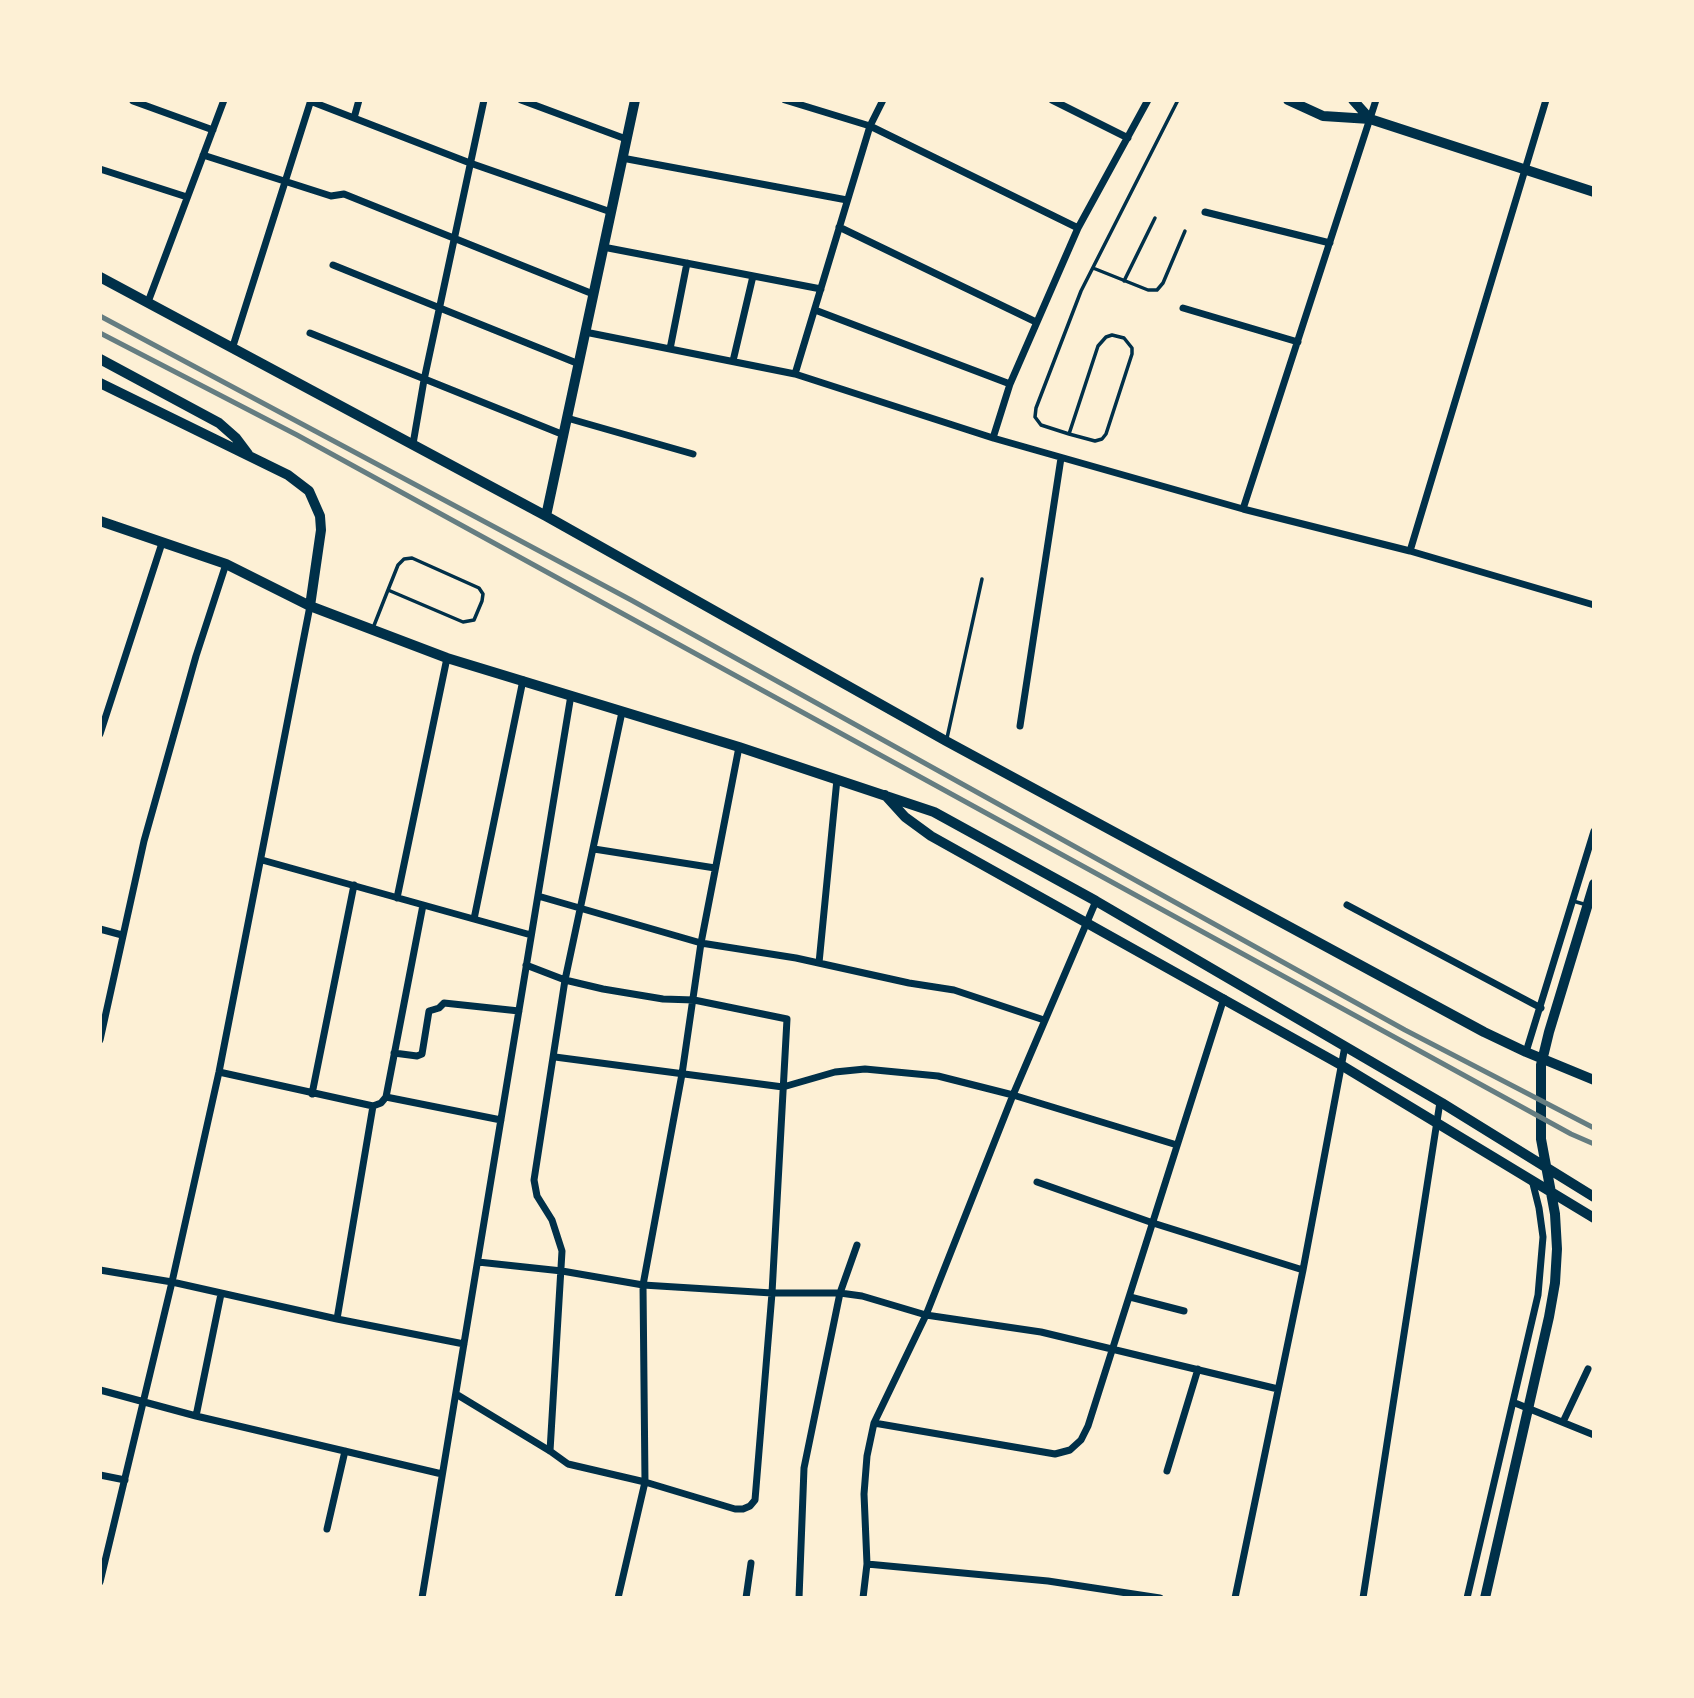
<!DOCTYPE html>
<style>
body{margin:0}
#map{position:relative;width:1694px;height:1698px;overflow:hidden;background:#fdf0d5;font-family:Raleway,sans-serif}
canvas{display:block}
.frame{position:absolute;inset:0;border:102px solid #fdf0d5;pointer-events:none}
</style>
<div id="map">
<canvas width="1694" height="1698"></canvas>
<div class="frame"></div>
</div>
<script>
const ctx = document.querySelector('canvas').getContext('2d');
ctx.lineJoin = 'round';
const shape = rows => new Path2D(rows.map(r => 'M' + r).join(''));
function stroke(path, color, width, dash) { ctx.strokeStyle = color; ctx.lineWidth = width; ctx.lineCap = dash ? 'butt' : 'round'; ctx.setLineDash(dash || []); ctx.stroke(path); }
stroke(shape([
 [1093,268,1148,290,1157,290,1163,283,1185,231],
 [1124,281,1155,218],
 [1112,335,1124,338,1132,348,1132,354,1106,434,1102,439,1095,441,1069,434,1098,346,1106,337,1112,335],
 [1069,434,1041,425,1035,417,1036,408,1081,291,1178,100],
 [412,558,479,588,483,594,482,601,474,620,463,622,388,590,398,565,404,559,412,558],
 [373,628,388,590],
 [947,738,982,579],
 [1573,901,1594,907]
]), '#003049', 3.5);
stroke(shape([
 [521,100,626,139],
 [785,100,870,126,1078,228],
 [1052,100,1128,138],
 [133,101,213,130],
 [310,101,470,163,611,212],
 [354,118,359,100],
 [203,155,331,196,344,194,593,294],
 [622,158,847,200],
 [100,169,187,197],
 [1205,212,1330,243],
 [839,227,1036,322],
 [603,247,821,289],
 [333,265,579,364],
 [148,302,224,100],
 [1183,308,1298,342],
 [815,310,1010,384],
 [585,332,795,374,993,438,1243,509,1410,551,1594,605],
 [310,333,564,435],
 [233,346,311,100],
 [670,349,687,263],
 [733,361,753,276],
 [795,374,870,126,883,100],
 [567,418,693,454],
 [993,438,1010,384,1078,228,1148,100],
 [413,444,424,380,484,100],
 [1243,509,1376,100],
 [1410,551,1546,100],
 [1020,726,1061,458],
 [100,734,162,543],
 [594,849,715,868],
 [262,860,531,935],
 [538,896,701,943,796,958,909,983,954,990,1044,1020],
 [397,898,447,658],
 [1347,905,1541,1008],
 [474,919,523,680],
 [100,929,122,935],
 [819,963,837,779],
 [100,1040,144,841,196,656,226,564],
 [1526,1052,1594,831],
 [394,1053,417,1056,422,1054,429,1011,439,1008,444,1003,519,1011],
 [555,1057,783,1087,835,1072,865,1069,938,1076,1013,1095,1177,1145],
 [219,1072,373,1106,381,1103,386,1097,423,905],
 [312,1094,354,885],
 [386,1097,501,1120],
 [1037,1182,1153,1223,1303,1270],
 [478,1262,562,1271,643,1285,772,1293,840,1293,862,1296,926,1315,1041,1332,1278,1389],
 [100,1270,172,1282,337,1319,464,1344],
 [1130,1297,1184,1311],
 [337,1319,373,1106],
 [100,1390,196,1416,442,1474],
 [456,1394,550,1451,568,1464,645,1482,735,1509,743,1509,750,1506,755,1500,772,1293,787,1019,694,1000,663,999,603,989,565,980,526,965],
 [1515,1403,1594,1435],
 [196,1416,221,1294],
 [1563,1422,1588,1369],
 [874,1423,1055,1454,1070,1450,1081,1440,1088,1426,1224,998],
 [550,1451,562,1251,552,1220,537,1196,534,1180,565,980,622,712],
 [1167,1471,1198,1369],
 [100,1475,125,1480],
 [327,1529,345,1451],
 [867,1564,1048,1581,1160,1598],
 [100,1582,172,1282,219,1072,310,606],
 [422,1598,571,695],
 [618,1598,645,1482,643,1285,682,1074,701,943,739,747],
 [746,1598,751,1563],
 [799,1598,804,1468,840,1293,857,1245],
 [863,1598,867,1564,864,1494,867,1456,874,1423,926,1315,1013,1095,1096,901],
 [1235,1598,1303,1270,1345,1046],
 [1363,1598,1440,1102],
 [1467,1598,1538,1295,1543,1237,1539,1208,1532,1180]
]), '#003049', 7);
stroke(shape([
 [100,277,546,516,946,741,1484,1032,1526,1052,1594,1080],
 [100,359,219,423,236,438,248,454],
 [100,383,288,475,309,491,320,516,321,530,310,606],
 [546,516,635,100],
 [100,521,226,564,310,606,447,658,739,747,934,812,1096,901,1442,1103,1594,1197],
 [885,795,905,817,931,836,1341,1065,1594,1218],
 [1485,1598,1549,1317,1555,1283,1557,1249,1555,1214,1541,1139,1541,1065,1549,1032,1594,884]
]), '#003049', 10);
stroke(shape([
 [1288,100,1323,116,1370,119,1594,192],
 [1353,100,1370,119]
]), '#003049', 10);
stroke(shape([
 [100,316,631,600,1405,1030,1594,1128],
 [100,333,297,435,1571,1134,1594,1144]
]), '#657d81', 5);
</script>
